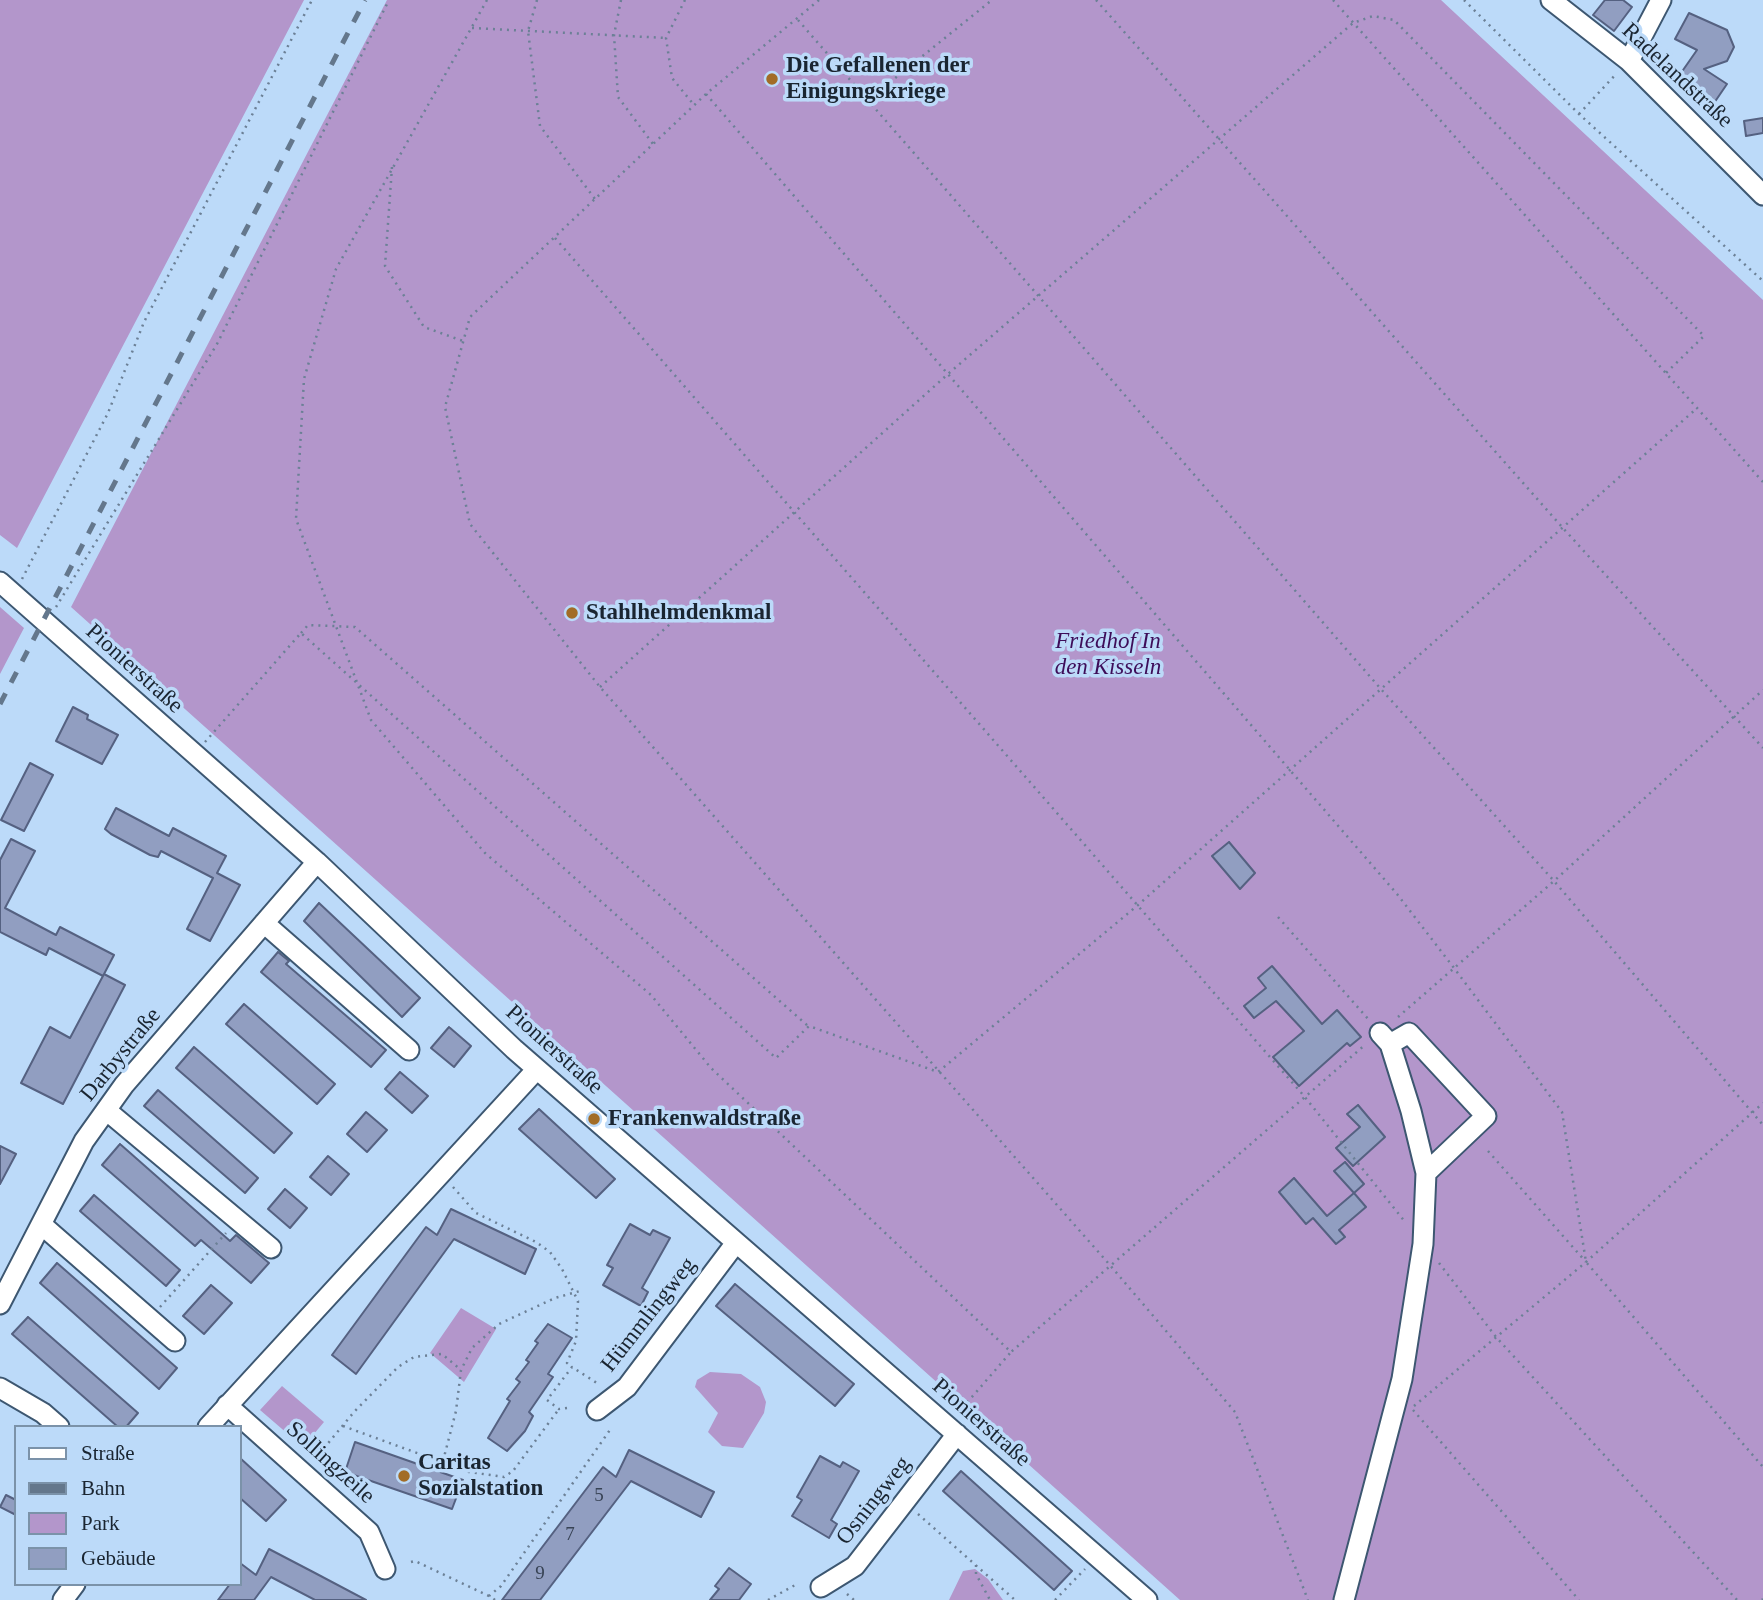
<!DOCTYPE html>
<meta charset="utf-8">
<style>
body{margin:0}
#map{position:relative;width:1763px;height:1600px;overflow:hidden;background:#bcdaf9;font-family:Georgia,serif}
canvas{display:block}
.legend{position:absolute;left:14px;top:1425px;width:228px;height:161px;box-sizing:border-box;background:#bcdaf9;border:2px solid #7b92a9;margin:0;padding:9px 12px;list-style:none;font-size:21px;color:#1a2531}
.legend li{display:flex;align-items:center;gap:14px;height:35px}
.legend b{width:35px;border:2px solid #7b92a9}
</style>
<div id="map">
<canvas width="1763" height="1600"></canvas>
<ul class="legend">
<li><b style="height:9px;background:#fff"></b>Straße</li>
<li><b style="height:9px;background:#64778c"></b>Bahn</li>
<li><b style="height:19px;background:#b396cb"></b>Park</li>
<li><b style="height:19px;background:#919ec1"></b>Gebäude</li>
</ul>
</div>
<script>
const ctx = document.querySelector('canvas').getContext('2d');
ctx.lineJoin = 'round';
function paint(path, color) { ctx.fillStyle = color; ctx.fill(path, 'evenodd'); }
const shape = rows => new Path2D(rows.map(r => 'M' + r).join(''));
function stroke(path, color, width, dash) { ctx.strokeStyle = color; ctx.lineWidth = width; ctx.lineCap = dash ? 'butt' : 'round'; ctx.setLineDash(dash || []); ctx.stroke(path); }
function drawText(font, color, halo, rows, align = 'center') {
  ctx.font = font + ' Georgia,serif'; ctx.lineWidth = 7; ctx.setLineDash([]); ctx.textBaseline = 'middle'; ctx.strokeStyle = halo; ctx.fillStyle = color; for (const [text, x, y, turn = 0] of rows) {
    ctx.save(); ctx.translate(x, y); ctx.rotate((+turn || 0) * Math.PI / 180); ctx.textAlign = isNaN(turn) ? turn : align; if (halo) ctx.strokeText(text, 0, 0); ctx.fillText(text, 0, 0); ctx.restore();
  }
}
paint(shape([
 [0,0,304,0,17,548,0,535],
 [387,0,1441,0,1763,300,1763,1600,1180,1600,71,607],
 [0,607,24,628,0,674],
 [461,1308,496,1329,464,1382,430,1353],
 [710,1372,741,1374,760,1387,766,1402,764,1413,743,1448,722,1446,708,1432,718,1413,695,1387,697,1380],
 [282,1386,324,1422,303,1447,260,1410],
 [975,1569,988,1579,1003,1600,949,1600,963,1571]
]), '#b396cb');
const building = shape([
 [1605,0,1623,0,1632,7,1614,31,1593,15,1605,0],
 [1689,13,1727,30,1734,47,1727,61,1704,69,1727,84,1710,109,1674,83,1697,50,1675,39,1689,13],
 [1763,118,1763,133,1746,136,1744,121,1763,118],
 [73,707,88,715,87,719,118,735,102,764,56,741,73,707],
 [30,763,53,775,24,831,1,820,30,763],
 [116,808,169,836,173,828,226,856,217,873,240,885,210,941,187,929,213,878,161,851,158,857,150,855,111,834,105,829,116,808],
 [11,839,35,851,5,908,56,935,60,927,114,955,103,976,49,948,46,955,0,932,0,860,11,839],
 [1229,842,1255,873,1240,889,1212,856,1229,842],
 [319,903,420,998,402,1017,304,921,319,903],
 [278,952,289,961,286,964,386,1050,371,1067,261,972,278,952],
 [1272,966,1322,1024,1337,1010,1361,1037,1350,1046,1347,1043,1299,1086,1273,1057,1304,1031,1276,1001,1254,1018,1244,1006,1266,988,1258,978,1272,966],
 [104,974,125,985,63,1104,21,1083,50,1027,70,1038,104,974],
 [244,1004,335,1084,317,1104,226,1024,244,1004],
 [449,1027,471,1046,454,1067,431,1048,449,1027],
 [194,1047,292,1133,274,1153,176,1068,194,1047],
 [400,1072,428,1096,412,1113,385,1089,400,1072],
 [158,1090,258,1178,245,1193,144,1106,158,1090],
 [1358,1105,1385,1137,1353,1166,1336,1148,1360,1127,1347,1114,1358,1105],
 [539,1109,615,1179,596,1198,519,1129,539,1109],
 [366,1112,387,1130,367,1152,347,1134,366,1112],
 [120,1144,230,1241,236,1235,269,1263,251,1283,201,1240,195,1246,102,1165,120,1144],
 [0,1146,16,1154,0,1184,0,1146],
 [328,1156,349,1174,331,1195,310,1177,328,1156],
 [1345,1162,1364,1184,1354,1193,1334,1171,1345,1162],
 [1294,1178,1327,1216,1354,1193,1366,1207,1339,1230,1345,1237,1336,1244,1313,1218,1306,1224,1279,1192,1294,1178],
 [285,1189,307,1208,290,1228,268,1209,285,1189],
 [94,1195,180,1270,166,1286,80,1211,94,1195],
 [451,1209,536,1249,525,1274,454,1239,356,1374,332,1355,426,1227,437,1235,451,1209],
 [630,1224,650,1235,653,1230,670,1238,642,1288,648,1292,641,1306,603,1285,613,1268,607,1265,630,1224],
 [57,1263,177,1368,159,1389,40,1283,57,1263],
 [735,1284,854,1384,835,1406,716,1306,735,1284],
 [211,1285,232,1303,204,1334,183,1316,211,1285],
 [28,1317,138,1413,126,1427,118,1427,12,1334,28,1317],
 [548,1324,572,1338,548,1374,553,1377,529,1412,533,1416,525,1431,507,1451,488,1438,510,1401,507,1399,520,1382,516,1379,529,1362,526,1360,538,1343,535,1341,548,1324],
 [355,1442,463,1480,452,1509,345,1472,355,1442],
 [629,1450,714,1492,701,1517,631,1481,540,1600,502,1600,603,1467,616,1477,629,1450],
 [820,1456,840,1467,843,1462,859,1471,831,1520,837,1524,829,1538,792,1516,802,1500,797,1497,820,1456],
 [240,1458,286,1500,266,1521,240,1498,240,1458],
 [961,1471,1072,1571,1054,1590,943,1491,961,1471],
 [6,1495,16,1500,16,1515,0,1507,6,1495],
 [269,1549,315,1573,366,1600,315,1600,271,1577,254,1600,218,1600,230,1584,240,1584,240,1563,256,1575,269,1549],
 [729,1568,751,1584,739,1600,710,1600,719,1589,715,1586,729,1568]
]);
paint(building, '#919ec1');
stroke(building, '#556181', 2);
const minor = shape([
 [1551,0,1629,61,1763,195],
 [1629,61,1661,0],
 [0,582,317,862,514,1049,1147,1600],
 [264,923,409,1050],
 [1390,1044,1409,1033,1486,1116,1426,1173],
 [106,1110,271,1248],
 [42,1225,175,1341],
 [0,1304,84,1141,124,1085,317,862],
 [0,1388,43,1413,59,1427],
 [227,1405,369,1532,385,1569],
 [597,1410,627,1387,735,1244],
 [208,1427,537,1069],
 [821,1587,855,1566,957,1434],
 [63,1600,75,1584],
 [1344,1600,1402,1379,1423,1244,1426,1173,1411,1111,1390,1044,1380,1033]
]);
stroke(minor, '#3d5771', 23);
stroke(shape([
 [487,0,336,269,304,379,296,519,371,720,485,853,651,995,711,1068,1011,1352,1366,1044],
 [537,0,528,31,540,126,595,199],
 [621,0,614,35,618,97,653,144],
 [685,0,666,38,672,78,694,105],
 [819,0,706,94,470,317,445,407,470,524,600,687,1109,1264,1235,1412,1308,1600],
 [1096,0,1562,527,1763,748],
 [1333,0,1763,482],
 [1464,0,1579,114,1763,281],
 [798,20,1380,688,1554,881,1763,1125],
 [472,28,666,38],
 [706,94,1397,894,1454,968,1562,1112,1586,1262,1763,1467],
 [868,100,992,0],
 [1579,114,1617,73],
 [392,167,385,266,424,327,463,341],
 [555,238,1304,1096,1406,1223],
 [22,579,108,413,144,322,312,0],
 [56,607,217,344,389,0],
 [301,633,308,625,355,627,808,1026],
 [600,687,948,374,1353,23,1373,16,1394,20,1704,336,1665,374],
 [205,742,301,633,776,1058,809,1026,938,1072,1138,905,1696,409],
 [1278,917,1369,1020],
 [1398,1017,1554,881,1763,690],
 [1488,1151,1586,1262],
 [453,1187,476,1213,536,1242,550,1252,562,1269,578,1301,576,1341,567,1363,572,1367],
 [1439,1263,1496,1337,1737,1600],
 [160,1307,226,1233],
 [1414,1406,1586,1262,1763,1103],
 [567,1408,559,1409,547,1400,572,1367,600,1385],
 [1413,1410,1579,1600],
 [958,1413,1011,1352],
 [343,1426,469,1472,504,1477,513,1471,559,1409],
 [315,1459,354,1412,398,1367,414,1357,442,1354,461,1370],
 [443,1461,456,1411,461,1370,472,1348,499,1324,555,1298,580,1291],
 [918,1514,1015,1600],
 [411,1562,415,1561,489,1596,486,1600],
 [976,1565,976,1574,990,1600],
 [847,1594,854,1600],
 [495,1600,489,1596,501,1586,612,1427],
 [768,1600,797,1584],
 [1055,1600,1085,1569],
 [1762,1600,1763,1599]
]), '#6c8096', 2.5, [2, 5]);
stroke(minor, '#fff', 19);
stroke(shape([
 [0,704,365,0]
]), '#64778c', 5, [12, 12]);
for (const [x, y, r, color] of [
 [772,79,7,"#a26c26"],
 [572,613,7,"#a26c26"],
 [594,1119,7,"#a26c26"],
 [404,1476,7,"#a26c26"]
]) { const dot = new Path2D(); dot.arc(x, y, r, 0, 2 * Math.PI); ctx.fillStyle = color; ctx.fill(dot); stroke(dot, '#bcdaf9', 2.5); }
drawText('19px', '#384355', null, [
 ["5",599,1496],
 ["7",570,1535],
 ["9",540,1574]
]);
drawText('bold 23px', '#1a2531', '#bcdaf9', [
 ["Die Gefallenen der",786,66],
 ["Einigungskriege",786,92],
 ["Stahlhelmdenkmal",586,613],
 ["Frankenwaldstraße",608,1119],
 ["Caritas",418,1463],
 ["Sozialstation",418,1489]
], 'left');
drawText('23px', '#1a2531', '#bcdaf9', [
 ["Radelandstraße",1677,76,43],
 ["Pionierstraße",134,669,42],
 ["Pionierstraße",554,1050,42],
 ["Darbystraße",121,1055,-51],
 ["Hümmlingweg",649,1315,-52],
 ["Pionierstraße",981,1423,41],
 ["Sollingzeile",330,1463,42],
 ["Osningweg",874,1501,-52]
]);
drawText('italic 23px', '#3d0d59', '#bcdaf9', [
 ["Friedhof In",1108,642],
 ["den Kisseln",1108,668]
]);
</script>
